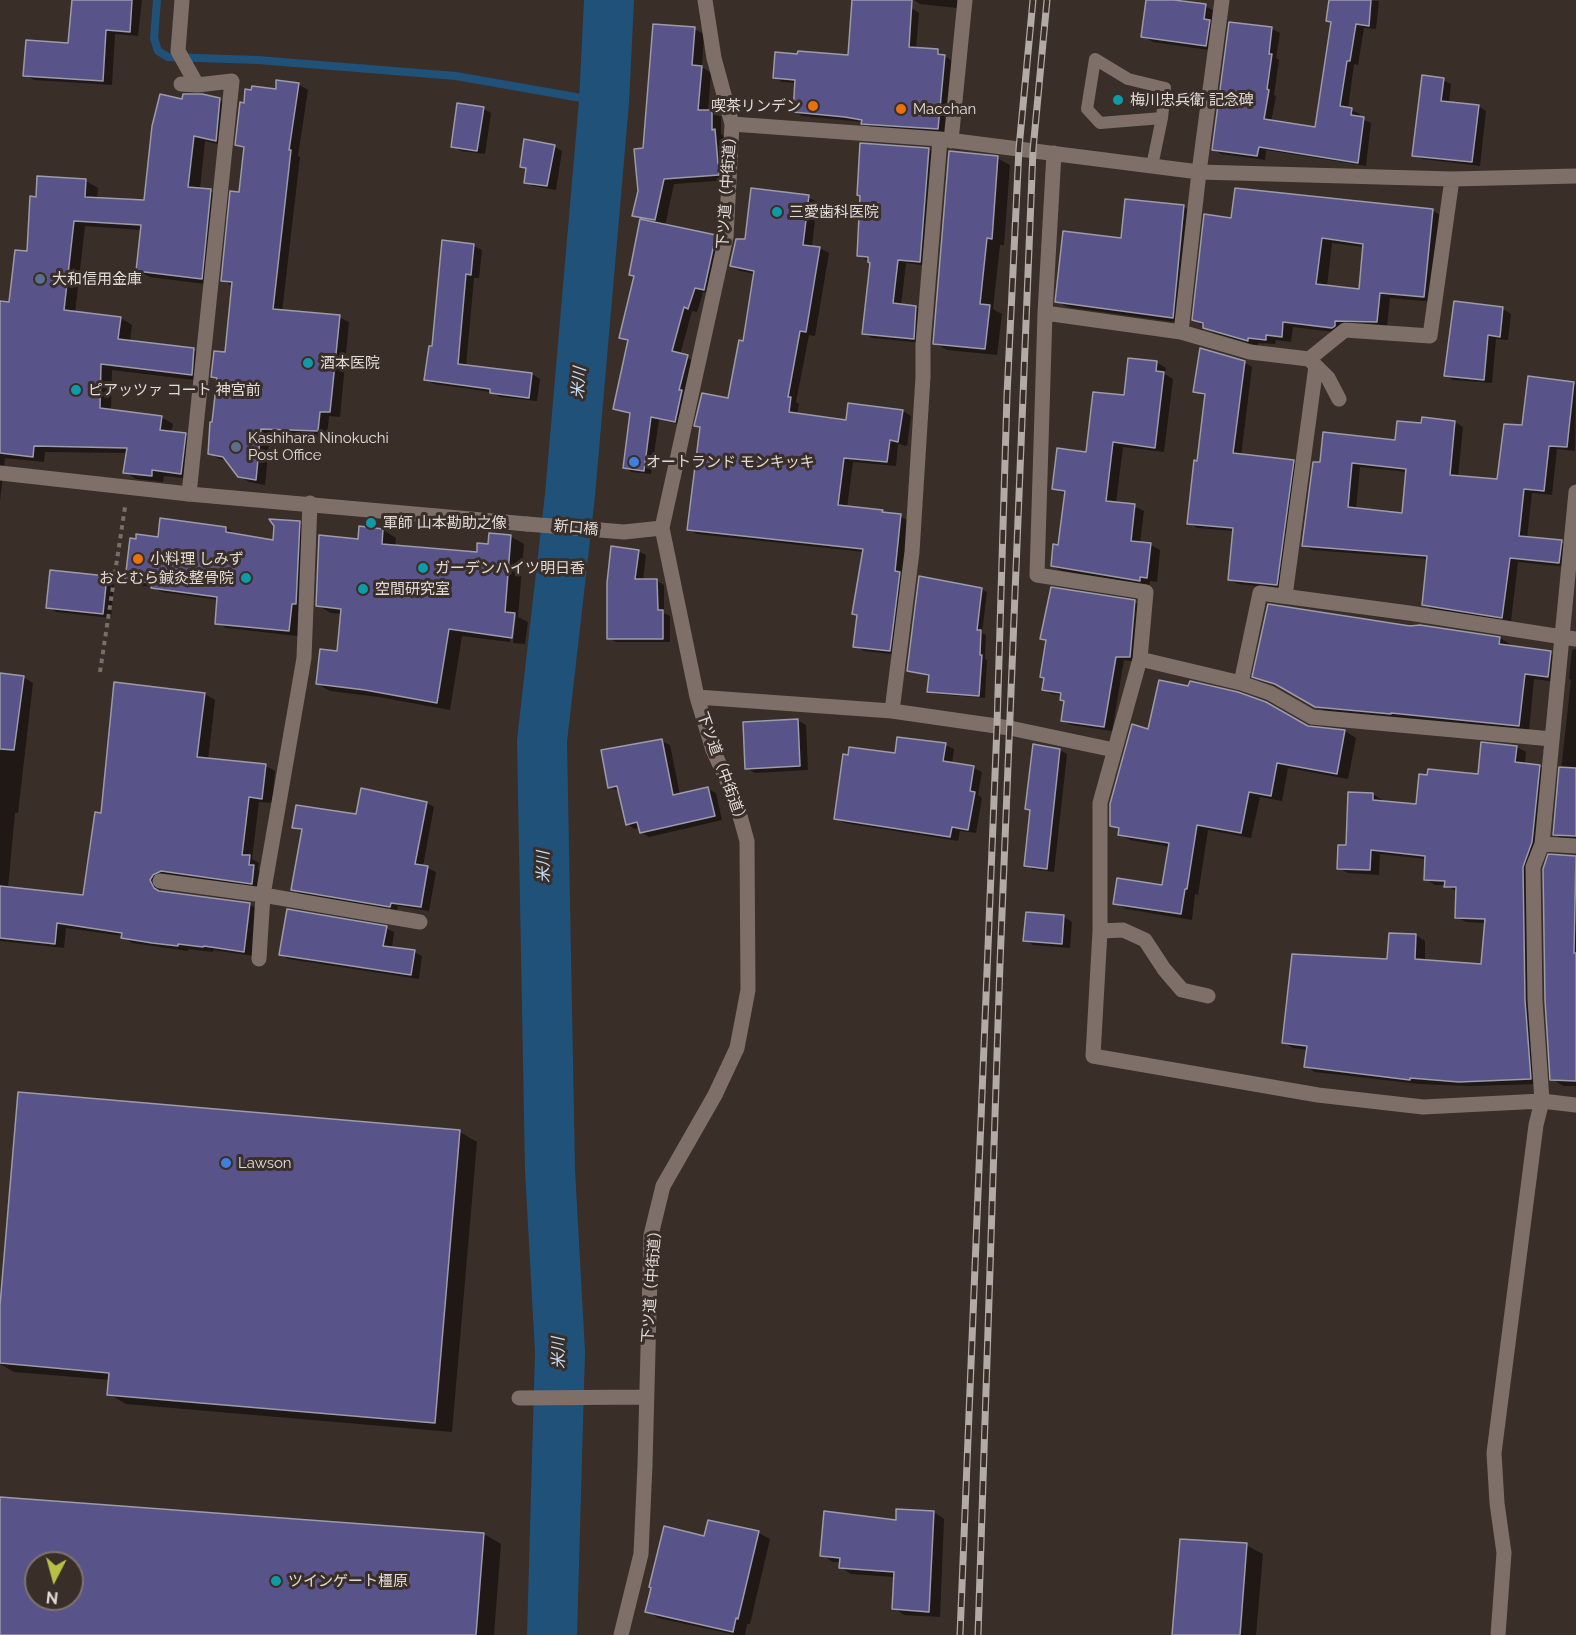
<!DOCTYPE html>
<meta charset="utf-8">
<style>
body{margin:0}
#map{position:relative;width:1576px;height:1635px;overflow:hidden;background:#3a2e28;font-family:Raleway,sans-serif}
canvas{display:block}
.north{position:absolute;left:24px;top:1551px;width:60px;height:60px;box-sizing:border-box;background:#3a2e28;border:2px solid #7d736e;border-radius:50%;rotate:186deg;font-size:16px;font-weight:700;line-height:24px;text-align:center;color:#e2dad6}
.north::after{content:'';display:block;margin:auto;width:21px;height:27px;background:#b9c046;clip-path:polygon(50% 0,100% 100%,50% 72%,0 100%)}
</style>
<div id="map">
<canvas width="1576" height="1635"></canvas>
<div class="north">N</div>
</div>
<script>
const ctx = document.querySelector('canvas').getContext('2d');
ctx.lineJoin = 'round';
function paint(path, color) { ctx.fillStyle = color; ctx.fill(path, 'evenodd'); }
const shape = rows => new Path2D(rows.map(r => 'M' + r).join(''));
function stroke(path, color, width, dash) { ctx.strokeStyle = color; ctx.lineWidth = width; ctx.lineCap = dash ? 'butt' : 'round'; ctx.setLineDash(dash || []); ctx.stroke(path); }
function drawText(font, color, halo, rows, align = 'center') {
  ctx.font = font + ' Raleway,"Noto Sans JP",sans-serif'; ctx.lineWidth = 6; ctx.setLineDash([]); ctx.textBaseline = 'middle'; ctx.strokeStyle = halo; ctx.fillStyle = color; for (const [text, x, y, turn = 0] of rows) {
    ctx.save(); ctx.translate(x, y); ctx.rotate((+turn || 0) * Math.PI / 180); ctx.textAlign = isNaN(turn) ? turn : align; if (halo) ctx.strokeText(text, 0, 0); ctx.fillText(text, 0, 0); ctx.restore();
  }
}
paint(shape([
 [74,0,142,0,138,36,115,34,112,85,34,80,25,75,70,44],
 [914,0,957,0,957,8,920,4],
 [1147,0,1184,0,1184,3,1205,6,1216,12,1216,51,1153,42,1142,36],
 [1330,0,1379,1,1376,29,1364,28,1358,65,1354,64,1348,109,1360,114,1359,118,1371,123,1366,166,1266,150,1265,160,1221,154,1213,149,1272,29,1280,33,1276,58,1279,60,1274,95,1276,96,1271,122,1316,129,1332,23,1328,20],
 [911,8,919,13,916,49,938,51,952,61,946,133,871,127,863,122,802,116,794,111,796,83,782,82,774,77,849,56],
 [694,29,704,34,702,67,711,73,708,111,721,117,721,134,725,137,729,180,674,184,665,226,716,236,724,241,712,293,703,292,697,312,692,311,680,355,695,361,683,425,659,420,651,474,632,472,624,467,631,415,615,408,629,342,621,337,635,277,631,275,641,219,634,215,645,149],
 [1443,80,1451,84,1449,103,1478,106,1486,111,1480,166,1422,159,1413,155],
 [298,84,308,90,298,156,300,157,282,312,339,317,349,322,340,417,329,416,327,436,270,433,265,485,249,482,239,476,227,460,219,459,209,453,218,380,213,376,226,354,232,286,223,280,240,194,246,150,237,144,245,105,277,90],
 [220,100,232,106,227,146,205,141,200,189,210,191,222,197,213,285,150,277,138,271,142,230,85,226,75,313,121,318,132,325,130,342,194,350,206,356,203,381,112,370,111,411,161,417,173,424,171,433,185,434,197,441,193,479,164,476,163,482,136,479,125,472,127,453,45,452,44,462,5,458,0,501,0,303,11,304,28,253,38,198,39,178,86,181,98,188,97,199,146,202,183,101],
 [483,108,491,113,485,154,461,151,453,146],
 [862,145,929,149,937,154,928,266,906,263,901,306,916,307,924,312,922,343,872,338,864,334,871,263,859,255],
 [554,146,562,151,556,190,533,186,525,182,528,170,521,166],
 [997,158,1010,165,1004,245,1000,245,993,309,1002,314,997,355,947,350,934,343],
 [808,197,817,202,812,247,820,248,829,253,815,336,809,335,796,402,799,404,797,415,847,422,903,411,911,416,907,446,898,444,896,466,853,462,847,508,882,512,900,516,909,521,898,655,864,651,855,646,859,616,853,613,864,552,697,534,688,529,701,428,696,425,729,400,744,343,755,274,740,271,731,266,746,240],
 [1184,207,1194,212,1182,323,1067,307,1057,301],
 [1432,210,1442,216,1434,302,1390,298,1387,327,1342,333,1293,327,1291,342,1276,340,1275,344,1258,343,1258,346,1214,333,1194,320,1233,219],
 [1332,243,1364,247,1360,290,1327,286],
 [474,246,482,250,479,278,474,278,466,366,532,374,540,379,537,401,500,397,491,392,434,384,426,380,434,348],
 [1503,309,1511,314,1508,340,1496,339,1492,383,1453,380,1445,375],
 [1156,362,1166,368,1165,374,1173,379,1164,452,1123,447,1116,503,1134,506,1144,511,1140,543,1151,545,1160,550,1157,582,1150,581,1149,586,1062,571,1052,566,1060,546,1066,494,1054,488,1088,453,1125,396],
 [1244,362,1252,367,1241,456,1293,461,1301,466,1285,589,1238,584,1229,580,1234,531,1197,528,1189,523,1206,397,1194,391],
 [1574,383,1576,385,1575,451,1557,449,1552,495,1532,493,1527,538,1561,542,1569,547,1567,567,1518,562,1511,621,1432,609,1423,604,1428,559,1312,550,1303,545,1321,464,1396,441,1422,425,1423,419,1455,422,1463,427,1458,477,1499,481,1523,427],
 [1360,467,1407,472,1404,514,1356,509],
 [299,523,309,528,298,636,226,628,217,623,219,600,162,592,152,587,136,585,126,579,159,539,226,528,236,534,275,541],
 [383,530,396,538,395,546,478,554,489,546,510,536,524,544,518,617,528,622,525,644,513,643,516,616,513,616,510,642,462,636,450,710,379,697,330,691,317,684,338,652,342,614,331,613,317,605,359,540],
 [638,551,646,555,643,581,657,581,664,585,664,613,670,616,670,642,616,642,609,638],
 [106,577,114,582,111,618,56,612,48,607],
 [981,589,987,592,982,633,986,635,985,659,987,660,985,698,935,694,929,691,930,676,914,673,908,670],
 [1052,589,1135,602,1143,606,1138,662,1124,660,1112,731,1071,725,1062,721,1065,701,1062,695,1052,694,1043,689,1047,641,1042,638],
 [1410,627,1500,638,1510,644,1509,647,1550,652,1560,658,1558,682,1534,679,1529,731,1327,712,1286,690,1254,676],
 [1576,649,1576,841,1565,840,1554,834,1571,680,1569,679,1572,650],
 [0,675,23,677,33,683,18,813,15,813,8,888,85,896,103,815,116,683,205,694,215,700,208,760,266,766,275,771,272,803,259,802,252,859,259,863,258,870,263,872,261,888,160,887,162,893,249,904,259,910,254,956,213,950,213,952,188,949,188,951,132,943,123,936,66,928,64,948,0,941],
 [797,720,806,725,808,770,755,773,747,768],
 [1307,727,1345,731,1356,738,1348,779,1288,768,1282,801,1260,797,1251,838,1208,830,1198,895,1195,894,1192,920,1126,909,1115,903,1164,887,1170,847,1130,840,1119,834,1120,831,1111,825,1149,731],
 [662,741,670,745,680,795,708,789,716,793,722,820,649,837,641,832,640,827,635,829,627,824,619,791,609,787],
 [945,745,954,749,952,764,974,768,982,772,978,795,982,798,976,833,960,831,958,841,844,823,836,818],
 [1517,747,1526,752,1525,765,1539,766,1549,772,1532,873,1540,1084,1469,1086,1419,1084,1315,1072,1306,1066,1308,1050,1293,1048,1284,1043,1389,961,1390,934,1416,935,1425,941,1425,962,1483,966,1486,923,1466,922,1457,917,1458,892,1446,885,1435,885,1426,879,1426,859,1380,854,1379,875,1348,873,1338,868,1373,794,1382,800,1382,802,1418,806,1480,776],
 [1060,750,1067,754,1054,872,1033,869,1026,865,1031,811,1027,808],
 [427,803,434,807,423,866,436,872,429,911,398,906,397,910,300,894,292,889,303,832,294,827],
 [1550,856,1576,856,1576,1086,1563,1086,1552,1079],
 [1064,917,1072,922,1070,948,1033,945,1025,940],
 [386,928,394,932,392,948,414,952,422,956,419,979,288,959,280,954],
 [460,1132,477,1142,452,1432,126,1404,109,1394,110,1380,14,1372,0,1364,0,1323],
 [0,1498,484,1534,501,1544,494,1635,0,1635],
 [36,1563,72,1563,72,1599,36,1599],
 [934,1512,944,1519,940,1617,904,1615,894,1608,895,1577,851,1574,840,1567,841,1562,833,1562,822,1555,897,1522],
 [759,1533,770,1539,750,1624,747,1624,745,1635,736,1635,658,1618,647,1611,705,1538],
 [1246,1545,1263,1554,1256,1635,1174,1635]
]), '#0007');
stroke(shape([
 [157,0,154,38,158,51,168,57,258,60,456,76,604,102]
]), '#205179', 8);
stroke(shape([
 [552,1635,560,1352,550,1170,542,741,570,495,604,102,609,0]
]), '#205179', 50);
const building = shape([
 [72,0,132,0,130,32,106,30,103,81,23,76,26,40,68,43,72,0],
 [852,0,912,0,909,47,938,49,938,54,945,55,938,129,861,124,862,120,845,117,793,112,795,80,773,78,775,52,797,54,798,51,848,55,852,0],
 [1146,0,1174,0,1206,4,1204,19,1210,20,1206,46,1141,37,1146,0],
 [1329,0,1371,0,1369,26,1356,24,1350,61,1347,61,1340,106,1352,108,1351,115,1364,117,1358,163,1259,147,1257,156,1212,150,1229,22,1272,27,1269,54,1272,54,1267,89,1269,90,1264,119,1315,127,1331,22,1326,21,1329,0],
 [653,24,695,27,692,65,702,66,698,110,712,110,712,130,715,129,719,175,664,179,655,220,632,216,638,191,634,149,643,148,653,24],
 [1422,75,1444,78,1441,101,1479,105,1472,162,1412,156,1422,75],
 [276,80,299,83,289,150,291,150,273,309,340,315,330,412,320,412,318,431,261,429,256,480,238,477,223,457,208,454,210,422,212,422,217,378,211,377,214,351,225,352,232,282,221,281,230,191,239,192,244,147,235,145,240,102,244,103,245,89,251,90,252,86,276,89,276,80],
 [160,94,182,99,183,94,202,94,220,98,216,141,194,136,188,187,211,189,202,279,136,271,141,225,74,221,64,310,121,317,118,339,194,348,192,375,101,364,100,408,162,416,160,430,186,433,181,474,152,470,152,476,123,473,127,448,34,446,33,457,0,453,0,301,9,302,15,250,27,251,30,196,36,197,37,176,86,179,85,197,144,200,152,126,160,94],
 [457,103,484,107,477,151,451,147,457,103],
 [524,139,555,145,547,186,524,183,526,168,520,167,524,139],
 [860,143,929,148,920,262,898,260,893,303,916,306,914,339,862,334,870,263,868,262,868,257,857,256,860,196,857,195,860,143],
 [949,151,998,156,992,239,987,238,980,304,990,305,985,349,933,344,949,151],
 [751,188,809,195,803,245,820,247,806,332,800,331,788,397,791,397,789,412,846,420,848,403,903,410,898,442,890,440,887,462,844,458,838,505,883,510,882,512,901,514,895,571,900,572,890,651,853,647,857,615,852,614,863,549,687,530,700,427,694,426,702,393,728,398,739,340,743,341,754,271,730,266,736,239,745,239,751,188],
 [1235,188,1433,209,1424,297,1380,293,1377,322,1335,321,1335,326,1332,328,1283,322,1282,337,1266,335,1266,340,1248,338,1248,341,1203,328,1203,323,1192,320,1204,214,1231,218,1235,188],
 [1322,238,1363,244,1359,289,1316,284,1322,238],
 [1125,199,1184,205,1173,318,1055,302,1063,231,1121,238,1125,199],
 [640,219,716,235,704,290,695,288,688,309,684,307,672,351,688,355,679,390,682,390,675,422,651,417,644,471,623,468,630,413,613,409,628,340,619,338,634,276,629,275,640,219],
 [442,240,474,244,471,275,466,274,458,364,532,373,529,398,490,393,490,389,424,380,429,346,432,346,442,240],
 [1454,301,1503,307,1500,337,1488,335,1484,380,1444,376,1454,301],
 [1200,348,1245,361,1233,453,1294,460,1277,585,1228,580,1233,528,1187,524,1194,460,1197,461,1205,394,1193,392,1200,348],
 [1128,358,1157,361,1156,371,1164,372,1155,448,1113,442,1106,501,1135,504,1131,541,1151,543,1147,578,1140,577,1140,581,1051,566,1053,544,1058,545,1065,491,1052,489,1057,448,1086,452,1093,392,1124,395,1128,358],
 [1528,376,1574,382,1567,447,1549,446,1544,491,1524,489,1519,536,1562,540,1559,563,1510,558,1502,618,1422,605,1427,556,1302,546,1313,462,1320,462,1323,432,1395,440,1397,421,1421,423,1422,417,1455,421,1450,475,1497,479,1504,424,1522,425,1528,376],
 [1352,463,1406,469,1402,513,1348,507,1352,463],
 [160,518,226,527,226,532,273,540,274,526,269,519,300,521,296,604,292,604,289,631,215,624,217,597,151,588,152,583,125,580,130,538,136,539,136,534,158,537,160,518],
 [359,526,383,529,382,544,477,552,477,543,488,544,489,533,511,535,505,612,515,613,512,638,449,629,437,703,365,690,316,684,320,649,337,651,341,609,316,606,319,535,358,539,359,526],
 [611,546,639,550,635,579,657,579,658,610,663,610,663,639,607,639,607,583,611,546],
 [50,570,107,576,103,614,46,608,50,570],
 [919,576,982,588,977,630,981,630,980,655,982,655,979,696,927,692,929,675,907,671,919,576],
 [1051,587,1135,600,1130,657,1116,657,1104,727,1061,721,1064,701,1060,700,1061,693,1042,690,1044,678,1040,677,1046,640,1040,639,1051,587],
 [1268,604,1410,626,1420,625,1500,637,1499,644,1551,651,1548,677,1525,674,1519,726,1391,713,1391,714,1315,707,1275,684,1252,677,1268,604],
 [0,673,24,676,14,750,0,749,0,673],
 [1159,680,1188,686,1190,681,1238,692,1266,702,1308,726,1345,730,1337,774,1277,763,1271,796,1249,792,1241,833,1197,825,1187,889,1185,889,1181,914,1113,904,1117,878,1162,885,1169,843,1118,835,1119,828,1110,826,1110,804,1132,724,1148,729,1159,680],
 [114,682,205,693,197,757,266,764,262,799,249,797,242,855,250,855,249,865,254,865,252,884,161,871,153,875,150,880,154,888,159,891,250,903,244,952,204,946,203,947,178,944,178,946,152,943,121,938,122,933,57,923,55,944,0,938,0,886,83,895,95,812,101,813,114,682],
 [798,719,800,766,745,769,743,722,798,719],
 [897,737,946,743,943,761,974,766,970,791,975,792,968,830,952,827,950,837,834,819,843,754,848,755,849,747,895,753,897,737],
 [662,739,673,795,708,787,715,816,640,833,637,822,626,825,617,786,608,788,601,750,662,739],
 [1481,742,1517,746,1515,762,1540,765,1532,842,1523,867,1525,1000,1531,1079,1459,1082,1410,1078,1410,1080,1304,1067,1307,1046,1282,1043,1292,954,1387,959,1389,933,1416,934,1415,959,1481,964,1485,919,1455,918,1456,887,1444,887,1445,881,1424,880,1425,856,1371,850,1370,870,1337,869,1338,845,1346,845,1348,792,1373,793,1373,800,1416,804,1419,774,1427,775,1428,769,1478,774,1481,742],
 [1033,744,1060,749,1047,869,1024,866,1030,810,1025,809,1033,744],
 [1559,767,1576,768,1576,836,1553,835,1559,767],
 [361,788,427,802,415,864,428,866,421,907,391,903,390,907,291,890,302,829,292,828,296,805,356,814,361,788],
 [1548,854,1576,856,1574,953,1576,953,1576,1081,1550,1080,1545,1000,1543,869,1548,854],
 [287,909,387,926,383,946,415,950,411,975,279,955,287,909],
 [1026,912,1064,915,1062,944,1023,941,1026,912],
 [18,1092,460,1130,435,1423,107,1395,109,1373,0,1363,0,1305,18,1092],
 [0,1497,484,1533,476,1635,0,1635,0,1497],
 [36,1563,72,1563,72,1599,36,1599,36,1563],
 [896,1509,934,1511,929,1612,892,1609,894,1572,839,1568,840,1558,820,1556,824,1511,896,1520,896,1509],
 [708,1520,759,1531,738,1619,736,1618,733,1632,645,1612,651,1588,649,1587,664,1526,704,1536,708,1520],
 [1180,1539,1247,1543,1240,1635,1172,1635,1180,1539]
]);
paint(building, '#585489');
stroke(building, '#9c9ba9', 1.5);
stroke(shape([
 [100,672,125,507]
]), '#796e69', 4, [4.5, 4.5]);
stroke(shape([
 [1152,166,1162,118,1165,88,1128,79,1095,59,1087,109,1100,123,1162,118]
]), '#7e7069', 12);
stroke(shape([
 [182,0,178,51,197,85],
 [181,84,197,85,232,81,189,494],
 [732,124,940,139,1199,172,1452,179,1576,176],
 [951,141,965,0],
 [1054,153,1045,313,1037,575,1146,592,1140,659],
 [1045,313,1181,332,1250,352,1309,359,1328,378,1339,399],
 [1181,332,1199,172,1222,0],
 [1309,359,1345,330,1430,336,1452,179],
 [527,524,624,532,662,528],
 [1285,596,1316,366],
 [1241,683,1260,593,1409,613,1576,639],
 [697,697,892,711,1010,728,1114,750],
 [892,711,912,552,923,377,923,344,940,139],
 [1542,844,1576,846],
 [160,881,263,895,420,922],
 [1100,931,1093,1056,1318,1095,1423,1107,1542,1101,1576,1105],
 [259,959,263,895,304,658,310,503],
 [1208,996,1182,990,1164,969,1145,940,1123,930,1100,931,1100,803,1140,659,1241,683,1270,693,1312,717,1552,739],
 [519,1398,646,1397],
 [621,1635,641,1554,645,1465,651,1235,663,1186,715,1095,737,1048,748,990,747,841,735,798,713,750,697,697,662,528,726,237,732,124,714,58,705,0],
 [1498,1635,1504,1553,1497,1503,1494,1453,1536,1125,1542,1101,1535,1000,1533,867,1542,844,1576,492]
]), '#7e7069', 15);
stroke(shape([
 [0,473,189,494,527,524]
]), '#7e7069', 15);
const rail = shape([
 [960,1635,997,726,1007,395,1019,148,1033,0],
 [978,1635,1000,963,1033,150,1047,0]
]);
stroke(rail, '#b3aaa6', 7);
stroke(rail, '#3a2e28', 4.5, [14]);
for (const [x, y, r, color] of [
 [1118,100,6,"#0f9aa8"],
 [813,106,6,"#e8710a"],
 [901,109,6,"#e8710a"],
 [777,212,6,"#0f9aa8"],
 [40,279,6,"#5c6f8a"],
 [308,363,6,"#0f9aa8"],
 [76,390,6,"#0f9aa8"],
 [236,447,6,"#5c6f8a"],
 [634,462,6,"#3f7fe0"],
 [371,523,6,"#0f9aa8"],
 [138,559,6,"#e8710a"],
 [423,568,6,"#0f9aa8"],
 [246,578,6,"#0f9aa8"],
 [363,589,6,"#0f9aa8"],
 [226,1163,6,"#3f7fe0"],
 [276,1581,6,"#0f9aa8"]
]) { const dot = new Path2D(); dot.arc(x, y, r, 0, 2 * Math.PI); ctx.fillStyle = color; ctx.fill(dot); stroke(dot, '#3a2e28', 2); }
drawText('15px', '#e2dad6', '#3a2e28', [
 ["梅川忠兵衛 記念碑",1130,100],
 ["喫茶リンデン",801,106,"right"],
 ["Macchan",913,109],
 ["三愛歯科医院",789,212],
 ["大和信用金庫",52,279],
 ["酒本医院",320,363],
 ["ピアッツァ コート 神宮前",88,390],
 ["Kashihara Ninokuchi",248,438],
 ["Post Office",248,455],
 ["オートランド モンキッキ",646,462],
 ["軍師 山本勘助之像",383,523],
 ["小料理 しみず",150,559],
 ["ガーデンハイツ明日香",435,568],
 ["おとむら鍼灸整骨院",234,578,"right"],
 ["空間研究室",375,589],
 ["Lawson",238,1163],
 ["ツインゲート橿原",288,1581]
], 'left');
drawText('15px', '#e2dad6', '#3a2e28', [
 ["下ツ道（中街道）",727,189,-86],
 ["新口橋",576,528,5],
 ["下ツ道（中街道）",722,769,70],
 ["下ツ道（中街道）",652,1283,-86]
]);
drawText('italic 16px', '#c5e1fb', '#3a2e28', [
 ["米川",579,383,-85],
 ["米川",544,867,-91],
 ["米川",559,1353,-91]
]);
</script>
